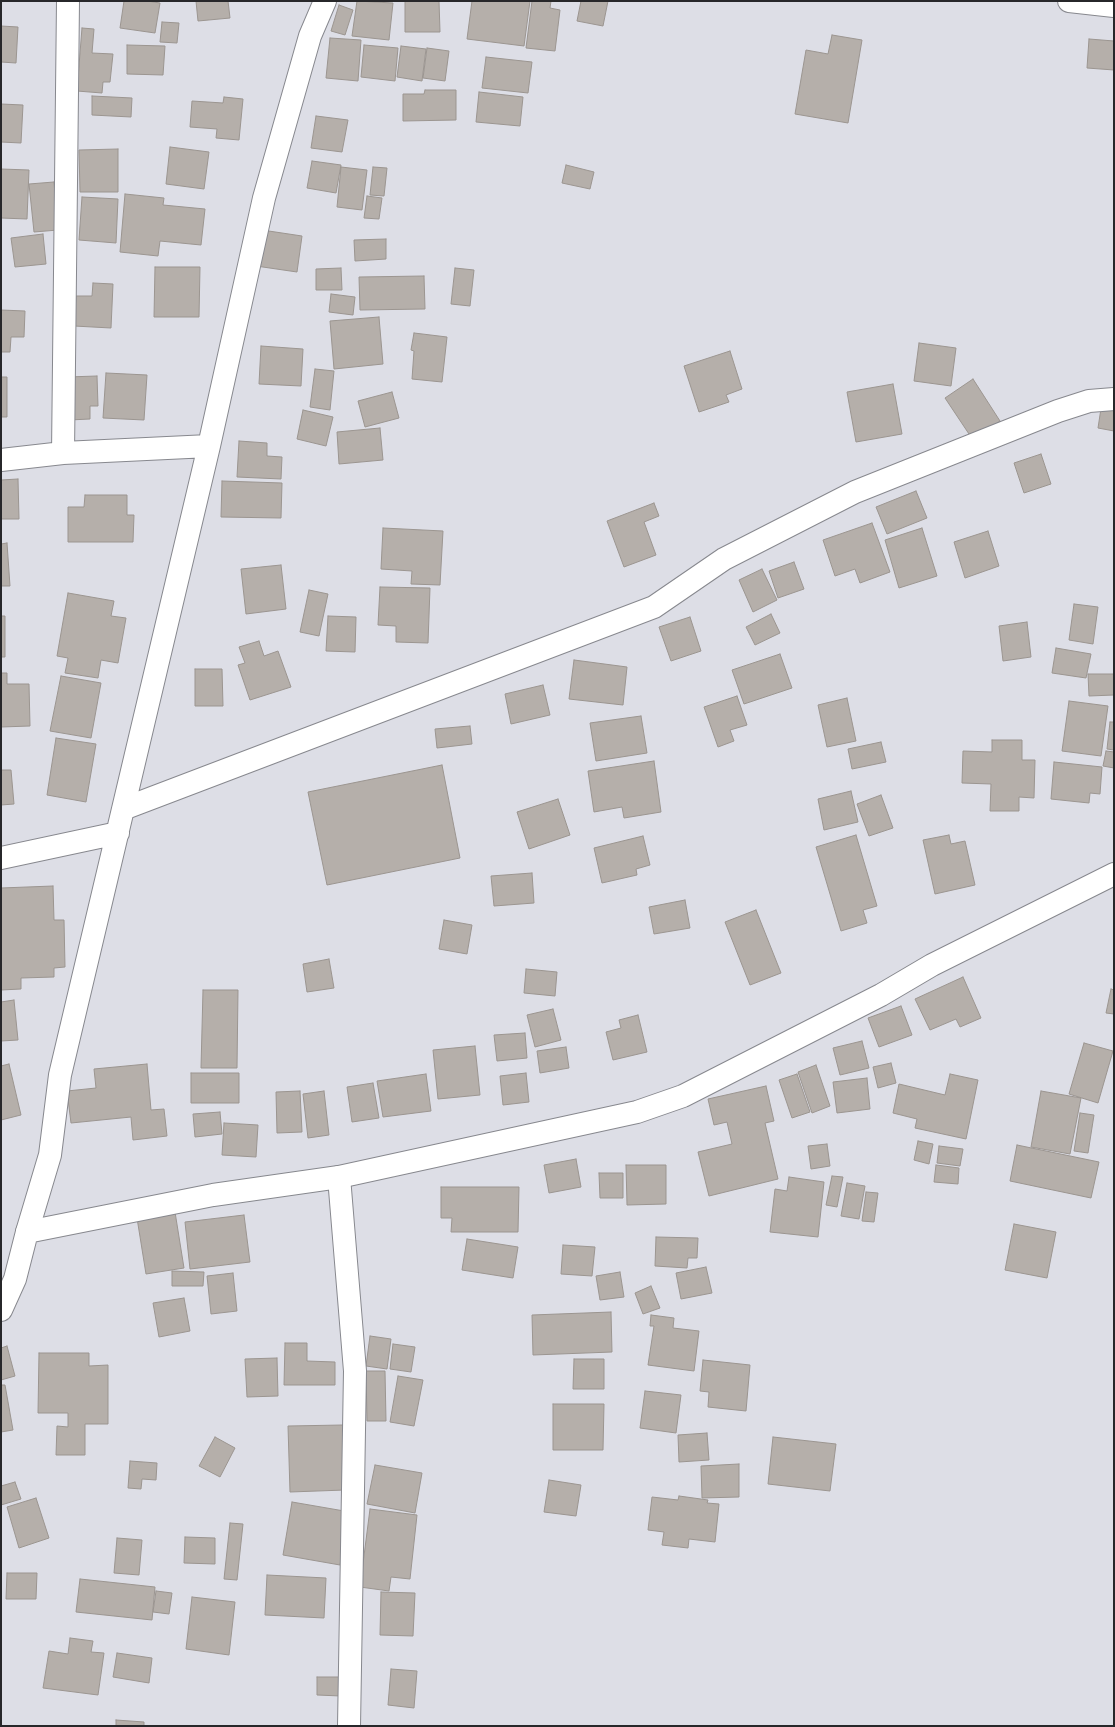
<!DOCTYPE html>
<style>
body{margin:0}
#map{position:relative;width:1115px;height:1727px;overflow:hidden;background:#dddee6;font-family:Spectral,serif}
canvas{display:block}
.frame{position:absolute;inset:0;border:2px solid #27272a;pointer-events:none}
</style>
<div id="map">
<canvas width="1115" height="1727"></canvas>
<div class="frame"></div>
</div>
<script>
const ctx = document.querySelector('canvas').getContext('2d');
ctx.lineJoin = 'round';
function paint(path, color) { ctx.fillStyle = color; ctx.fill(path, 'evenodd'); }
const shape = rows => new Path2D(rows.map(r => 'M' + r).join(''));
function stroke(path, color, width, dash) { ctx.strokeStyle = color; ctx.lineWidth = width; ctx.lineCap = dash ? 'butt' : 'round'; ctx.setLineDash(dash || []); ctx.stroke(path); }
const building = shape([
 [124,1,147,1,160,3,155,33,120,28,124,1],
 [196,1,228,1,230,18,198,21,196,1],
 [357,1,393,3,389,40,352,36,357,1],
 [405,1,439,1,440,32,405,32,405,1],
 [472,1,530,1,524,46,467,39,472,1],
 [532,1,551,1,550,8,560,10,555,51,526,48,532,1],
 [581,1,608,1,603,26,577,21,581,1],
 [339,5,353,10,345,35,331,31,339,5],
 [162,22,179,23,177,43,160,42,162,22],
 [1,26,18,27,16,63,1,62,1,26],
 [82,28,94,29,92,53,113,54,110,82,103,82,102,93,77,91,82,28],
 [832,35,862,40,848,123,795,114,806,50,828,54,832,35],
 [330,38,361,40,358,81,326,78,330,38],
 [1089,39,1114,41,1114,70,1087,68,1089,39],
 [127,45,165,46,163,75,127,74,127,45],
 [364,45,398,48,395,81,361,77,364,45],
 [401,46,426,49,422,81,397,77,401,46],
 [427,48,449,51,445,81,423,78,427,48],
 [486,57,532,62,528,93,482,88,486,57],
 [425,90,456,90,456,120,403,121,403,94,424,94,425,90],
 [479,92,523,97,520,126,476,122,479,92],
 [92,96,132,98,131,117,92,115,92,96],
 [224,97,243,99,239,140,216,138,217,129,190,127,192,101,223,103,224,97],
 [1,104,23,105,21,143,1,142,1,104],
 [316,116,348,120,342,152,311,148,316,116],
 [170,147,209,152,204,189,166,184,170,147],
 [118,149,118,192,80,192,79,150,118,149],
 [312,161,341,165,336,193,307,188,312,161],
 [566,165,594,172,590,189,562,183,566,165],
 [341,167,367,170,362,210,337,207,341,167],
 [373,167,387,168,384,196,370,195,373,167],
 [1,169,29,170,27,219,1,218,1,169],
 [54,182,58,230,34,232,29,184,54,182],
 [125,194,164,198,163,205,205,209,201,245,160,241,158,256,120,252,125,194],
 [367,196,382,198,379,219,364,218,367,196],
 [82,197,118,199,116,243,79,240,82,197],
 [262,230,302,236,297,272,256,266,262,230],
 [43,234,46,264,15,267,11,238,43,234],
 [386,239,386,259,355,261,354,240,386,239],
 [155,267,200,267,199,317,154,317,155,267],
 [341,268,342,290,316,290,316,269,341,268],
 [455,268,474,270,470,306,451,304,455,268],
 [424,276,425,309,360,310,359,277,424,276],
 [93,283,113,284,111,328,74,326,76,296,92,296,93,283],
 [331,294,355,297,353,315,329,312,331,294],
 [1,310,25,311,24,337,11,337,10,352,1,352,1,310],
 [379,317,383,364,334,369,330,321,379,317],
 [414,333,447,337,442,382,412,379,414,351,411,350,414,333],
 [919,343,956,348,951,386,914,381,919,343],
 [261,346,303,349,301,386,259,384,261,346],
 [730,351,742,389,726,395,729,402,699,412,684,366,730,351],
 [315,369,334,371,330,410,310,407,315,369],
 [106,373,147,375,144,420,103,418,106,373],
 [97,376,98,406,90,406,90,419,69,420,67,377,97,376],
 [1,377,7,377,7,417,1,417,1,377],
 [973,379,1000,421,973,440,945,398,973,379],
 [893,384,902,434,856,442,847,392,893,384],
 [392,392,399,418,365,427,358,401,392,392],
 [1102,402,1114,404,1114,431,1098,428,1102,402],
 [303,410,333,417,326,446,297,439,303,410],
 [380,428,383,460,339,464,337,432,380,428],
 [239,441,267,443,267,456,282,457,281,479,237,477,239,441],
 [1041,454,1051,484,1024,493,1014,463,1041,454],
 [18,479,19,519,1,519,1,480,18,479],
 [222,481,282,483,281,518,221,517,222,481],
 [916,491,927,518,887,534,876,507,916,491],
 [85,495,127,495,127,515,134,515,133,542,68,542,68,507,84,507,85,495],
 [654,503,659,516,644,522,656,555,624,567,607,521,654,503],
 [872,523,890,572,860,583,855,569,835,576,823,540,872,523],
 [383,528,443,531,440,585,411,584,412,571,381,569,383,528],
 [922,528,937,576,899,588,885,540,922,528],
 [988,531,999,566,965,578,954,542,988,531],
 [7,543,10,586,1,586,1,544,7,543],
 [794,562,804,589,778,598,769,571,794,562],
 [281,565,286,609,246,614,241,569,281,565],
 [762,569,777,600,753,612,739,580,762,569],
 [380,587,430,588,428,643,396,642,396,626,378,625,380,587],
 [309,590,328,594,319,636,300,632,309,590],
 [68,593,114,601,111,616,126,618,118,663,101,660,98,678,65,673,68,658,57,656,68,593],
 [1074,604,1098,607,1093,644,1069,640,1074,604],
 [771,614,780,633,755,645,746,627,771,614],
 [1,616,5,616,5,657,1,657,1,616],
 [328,616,356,617,355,652,326,651,328,616],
 [690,617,701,651,671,661,659,627,690,617],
 [1027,622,1031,657,1003,661,999,626,1027,622],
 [259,641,264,656,278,651,291,687,250,700,238,665,245,663,239,647,259,641],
 [1056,648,1091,654,1086,678,1052,673,1056,648],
 [780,654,792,688,744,704,732,670,780,654],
 [574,660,627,667,623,705,569,699,574,660],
 [195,669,222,669,223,706,195,706,195,669],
 [1,673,7,673,7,684,29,684,30,726,1,727,1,673],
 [1088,674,1114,674,1114,695,1089,696,1088,674],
 [61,676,101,683,91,738,50,731,61,676],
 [543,685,550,715,511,724,505,694,543,685],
 [737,696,747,725,730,730,734,741,718,747,704,707,737,696],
 [847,698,856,741,827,747,818,705,847,698],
 [1069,701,1108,706,1101,756,1062,751,1069,701],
 [641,716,647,753,596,761,590,723,641,716],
 [1110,722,1114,722,1114,750,1107,749,1110,722],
 [470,726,472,744,437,748,435,729,470,726],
 [56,738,96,744,86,802,47,795,56,738],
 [992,740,1022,740,1022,760,1035,760,1034,798,1019,797,1019,811,990,811,991,784,962,783,963,751,992,752,992,740],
 [881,742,886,762,852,769,848,749,881,742],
 [1106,751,1114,752,1114,768,1103,766,1106,751],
 [654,761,661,812,624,818,622,807,594,812,588,771,654,761],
 [1054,762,1102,767,1100,794,1090,793,1089,803,1051,799,1054,762],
 [442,765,460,858,327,885,308,792,442,765],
 [1,770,11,770,14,804,1,805,1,770],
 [851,791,858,822,824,830,818,799,851,791],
 [881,795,893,828,869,836,857,804,881,795],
 [558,799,570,835,529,849,517,812,558,799],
 [856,835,877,906,863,910,867,923,841,931,816,847,856,835],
 [949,835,951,844,965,841,975,885,935,894,923,840,949,835],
 [643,836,650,865,636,869,637,875,602,883,594,848,643,836],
 [532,873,534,903,494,906,491,876,532,873],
 [53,886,54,920,64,920,65,967,54,968,54,977,21,978,21,989,1,990,1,888,53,886],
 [685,900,690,928,654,934,649,907,685,900],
 [756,910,781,973,750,985,725,922,756,910],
 [444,920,472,925,467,954,439,949,444,920],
 [329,959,334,988,307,992,303,964,329,959],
 [526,969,557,972,555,996,524,993,526,969],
 [963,977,981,1018,960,1027,956,1019,930,1030,915,999,963,977],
 [1111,989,1114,990,1114,1014,1106,1013,1111,989],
 [203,990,238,990,237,1068,201,1068,203,990],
 [14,1000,18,1040,1,1041,1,1002,14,1000],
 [901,1006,912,1035,879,1047,868,1018,901,1006],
 [553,1009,561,1040,535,1047,527,1015,553,1009],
 [638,1015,647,1052,613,1060,606,1032,621,1028,619,1020,638,1015],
 [525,1033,527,1058,497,1061,494,1035,525,1033],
 [862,1041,869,1068,840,1075,833,1048,862,1041],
 [1084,1043,1113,1051,1098,1103,1069,1094,1084,1043],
 [475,1046,480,1095,438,1099,433,1050,475,1046],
 [566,1047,569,1068,540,1073,537,1051,566,1047],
 [891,1063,896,1083,878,1088,873,1067,891,1063],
 [9,1064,21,1115,1,1120,1,1066,9,1064],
 [147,1064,151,1110,164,1109,167,1136,133,1140,131,1117,71,1123,67,1091,96,1088,94,1069,147,1064],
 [816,1065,830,1106,812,1113,798,1072,816,1065],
 [191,1073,239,1073,239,1103,191,1103,191,1073],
 [526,1073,529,1102,503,1105,500,1076,526,1073],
 [426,1074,431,1111,383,1117,377,1081,426,1074],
 [797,1074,810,1112,792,1118,779,1080,797,1074],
 [950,1074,978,1080,966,1139,915,1128,917,1119,893,1113,899,1084,945,1095,950,1074],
 [867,1078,870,1109,837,1113,833,1082,867,1078],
 [373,1083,379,1118,352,1122,347,1087,373,1083],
 [766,1086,774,1121,765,1123,778,1179,709,1196,698,1152,732,1144,727,1122,714,1125,708,1099,766,1086],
 [300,1091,302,1132,277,1133,276,1092,300,1091],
 [324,1091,329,1135,308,1138,303,1094,324,1091],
 [1041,1091,1081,1098,1070,1154,1031,1147,1041,1091],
 [220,1112,222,1134,195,1137,193,1114,220,1112],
 [1080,1113,1094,1115,1088,1153,1074,1151,1080,1113],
 [224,1123,258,1125,256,1157,222,1155,224,1123],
 [918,1141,933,1144,929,1164,914,1160,918,1141],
 [827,1144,830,1166,811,1169,808,1146,827,1144],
 [1017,1145,1099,1162,1091,1198,1010,1181,1017,1145],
 [939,1146,963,1149,960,1166,937,1163,939,1146],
 [576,1159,581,1187,549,1193,544,1165,576,1159],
 [626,1165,666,1165,666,1204,627,1205,626,1165],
 [936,1165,959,1168,958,1184,934,1182,936,1165],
 [599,1173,623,1173,623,1198,600,1198,599,1173],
 [832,1176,843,1177,837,1207,826,1205,832,1176],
 [789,1177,824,1182,818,1237,770,1232,775,1189,787,1191,789,1177],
 [847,1183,865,1186,859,1219,841,1216,847,1183],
 [441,1187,519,1187,518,1232,451,1232,452,1218,441,1218,441,1187],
 [866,1192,878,1193,874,1222,862,1221,866,1192],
 [175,1212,184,1268,146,1274,137,1218,175,1212],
 [244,1215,250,1262,190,1269,185,1222,244,1215],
 [1014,1224,1056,1232,1047,1278,1005,1270,1014,1224],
 [656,1237,698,1238,697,1258,688,1258,687,1268,655,1266,656,1237],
 [467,1239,518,1247,513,1278,462,1270,467,1239],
 [563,1245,595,1247,592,1276,561,1274,563,1245],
 [706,1267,712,1293,681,1299,676,1273,706,1267],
 [172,1271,204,1272,203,1286,172,1286,172,1271],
 [620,1272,624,1297,600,1300,596,1276,620,1272],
 [233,1273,237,1311,211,1314,207,1276,233,1273],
 [651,1286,660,1308,643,1314,635,1293,651,1286],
 [184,1298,190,1331,159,1337,153,1303,184,1298],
 [611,1312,612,1352,533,1355,532,1315,611,1312],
 [651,1315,674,1318,673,1328,699,1331,694,1371,648,1365,654,1326,650,1326,651,1315],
 [370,1336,391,1339,387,1369,366,1366,370,1336],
 [285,1343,307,1343,307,1361,335,1362,335,1385,284,1385,285,1343],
 [393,1344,415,1347,411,1372,390,1369,393,1344],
 [7,1346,15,1376,1,1380,1,1348,7,1346],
 [39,1353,89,1353,89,1366,108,1365,108,1424,85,1424,85,1455,56,1455,57,1426,68,1427,68,1413,38,1413,39,1353],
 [277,1358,278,1396,247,1397,245,1359,277,1358],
 [574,1359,604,1359,604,1389,573,1389,574,1359],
 [703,1360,750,1365,746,1411,708,1407,709,1392,700,1391,703,1360],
 [366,1371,385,1371,386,1421,367,1421,366,1371],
 [398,1376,423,1380,414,1426,390,1422,398,1376],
 [1,1385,5,1385,13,1430,1,1432,1,1385],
 [645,1391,681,1395,676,1433,640,1428,645,1391],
 [553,1404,604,1404,603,1450,553,1450,553,1404],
 [343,1425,345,1490,290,1492,288,1426,343,1425],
 [707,1433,709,1460,679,1462,678,1435,707,1433],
 [215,1437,235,1448,220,1477,199,1466,215,1437],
 [773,1437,836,1444,830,1491,768,1484,773,1437],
 [130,1461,157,1463,156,1480,142,1479,141,1489,128,1488,130,1461],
 [739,1464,739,1497,702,1498,701,1466,739,1464],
 [375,1465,422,1473,415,1513,367,1504,375,1465],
 [549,1480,581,1485,576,1516,544,1512,549,1480],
 [15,1482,21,1499,1,1505,1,1486,15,1482],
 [679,1496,708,1500,707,1503,719,1504,715,1542,689,1539,688,1548,662,1545,664,1532,648,1530,652,1497,678,1500,679,1496],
 [36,1498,49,1538,19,1548,7,1507,36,1498],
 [292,1502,350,1512,340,1565,283,1555,292,1502],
 [370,1509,417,1515,410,1579,391,1577,389,1591,360,1587,370,1509],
 [230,1523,243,1524,237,1580,224,1579,230,1523],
 [185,1537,215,1538,215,1564,184,1563,185,1537],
 [117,1538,142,1540,139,1575,114,1573,117,1538],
 [7,1573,37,1573,36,1599,6,1599,7,1573],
 [267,1575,326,1578,324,1618,265,1615,267,1575],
 [80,1579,155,1587,152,1620,76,1612,80,1579],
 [156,1591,172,1593,169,1614,153,1612,156,1591],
 [381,1592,415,1593,413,1636,380,1635,381,1592],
 [192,1597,235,1602,229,1655,186,1649,192,1597],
 [70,1638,93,1641,91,1652,104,1653,98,1695,43,1688,49,1651,68,1654,70,1638],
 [117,1653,152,1658,149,1683,113,1677,117,1653],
 [391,1669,417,1671,414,1708,388,1705,391,1669],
 [317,1677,341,1677,341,1696,317,1695,317,1677],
 [116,1720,144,1722,144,1726,116,1726,116,1720]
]);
paint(building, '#b5afaa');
stroke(building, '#9b9590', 1);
const minor = shape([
 [1069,1,1114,6],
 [63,453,68,1],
 [1,460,63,453,209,446],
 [123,809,654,607,724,559,855,492,1058,411,1089,401,1114,399],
 [1,858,118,833],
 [339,1177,355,1371,349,1726],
 [27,1232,50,1155,60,1075,209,446,264,198,310,36,325,1]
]);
const tertiary = shape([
 [1,1310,15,1279,27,1232,213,1195,339,1177,637,1112,683,1096,881,995,932,965,1114,874]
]);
stroke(minor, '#87888e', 24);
stroke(tertiary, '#87888e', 24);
stroke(minor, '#fff', 22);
stroke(tertiary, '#fff', 22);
</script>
